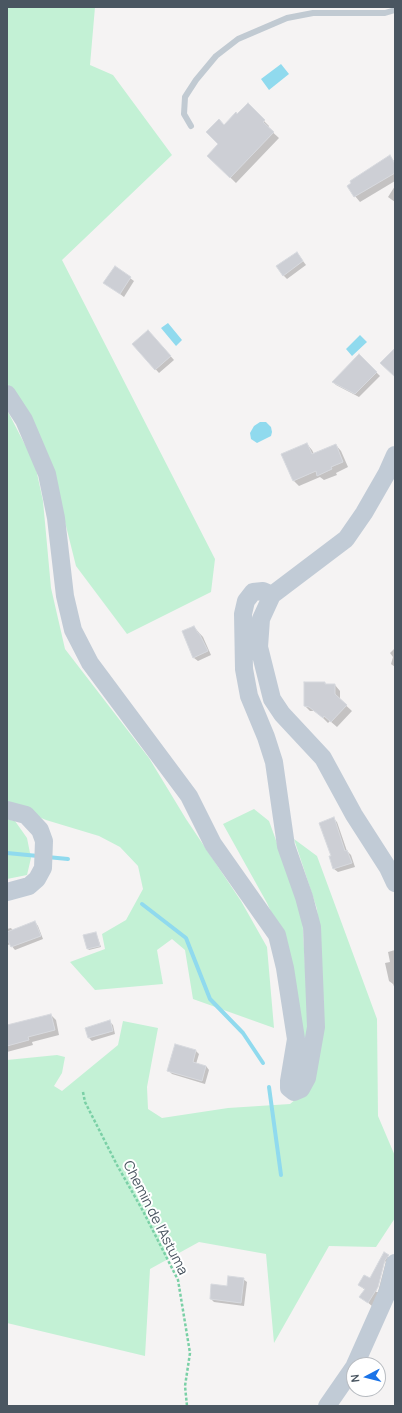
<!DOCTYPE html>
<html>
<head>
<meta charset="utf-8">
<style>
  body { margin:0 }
  #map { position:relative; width:402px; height:1413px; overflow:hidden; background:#f5f3f3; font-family:Manrope,sans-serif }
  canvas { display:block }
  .frame { position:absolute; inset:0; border:8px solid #4a5661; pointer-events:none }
  .north { position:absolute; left:346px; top:1357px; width:40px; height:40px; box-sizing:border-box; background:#fff; border:1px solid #b7bbc0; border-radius:50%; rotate:263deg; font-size:11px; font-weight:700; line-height:16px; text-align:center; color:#4a5661 }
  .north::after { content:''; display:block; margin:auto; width:14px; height:18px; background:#1a73e8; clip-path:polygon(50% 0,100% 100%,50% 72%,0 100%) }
</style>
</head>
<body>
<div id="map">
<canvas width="402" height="1413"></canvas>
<div class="frame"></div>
<div class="north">N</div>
</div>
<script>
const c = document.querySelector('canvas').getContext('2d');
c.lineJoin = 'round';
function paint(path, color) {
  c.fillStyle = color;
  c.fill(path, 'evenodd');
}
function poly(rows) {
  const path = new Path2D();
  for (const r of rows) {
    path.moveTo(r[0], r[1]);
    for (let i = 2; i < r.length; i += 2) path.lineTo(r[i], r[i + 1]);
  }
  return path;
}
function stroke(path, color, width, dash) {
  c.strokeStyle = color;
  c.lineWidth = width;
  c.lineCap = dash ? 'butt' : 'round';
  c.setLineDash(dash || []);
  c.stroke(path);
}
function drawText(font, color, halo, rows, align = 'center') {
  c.font = font + ' Manrope,sans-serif';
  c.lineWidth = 4;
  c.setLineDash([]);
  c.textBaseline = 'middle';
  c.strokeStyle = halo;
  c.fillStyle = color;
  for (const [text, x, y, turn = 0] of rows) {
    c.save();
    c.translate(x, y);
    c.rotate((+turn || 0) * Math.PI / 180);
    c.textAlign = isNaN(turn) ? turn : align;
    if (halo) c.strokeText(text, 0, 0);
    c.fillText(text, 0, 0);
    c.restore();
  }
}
paint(poly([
  [7,7,95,7,90,65,113,75,172,155,62,260,215,559,211,592,127,634,76,566,51,466,23,407,7,383],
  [7,410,35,464,43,501,51,588,65,649,149,758,186,819,241,901,267,947,274,1028,193,999,185,950,172,939,157,950,163,984,95,990,70,962,105,949,102,934,126,920,143,889,138,866,120,847,99,836,46,820,7,804],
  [254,809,269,821,302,912,309,1038,303,1037,288,949,267,903,223,824],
  [7,819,15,821,27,838,31,858,27,875,7,879],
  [294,839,317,856,377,1019,378,1116,395,1156,395,1218,376,1247,329,1246,274,1343,266,1254,199,1242,150,1269,145,1356,7,1323,7,1060,57,1055,65,1057,62,1073,54,1086,62,1091,118,1045,123,1021,158,1028,147,1087,148,1109,162,1118,228,1108,290,1104,302,1094,324,1009,317,909]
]), '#c3f1d5');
paint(poly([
  [281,64,289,74,269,90,261,79],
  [168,323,182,340,176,346,161,328],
  [360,335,367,342,352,356,346,349],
  [260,422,266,422,271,427,272,432,271,436,257,443,251,439,250,433,254,426]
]), '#90daee');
paint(poly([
  [248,105,269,126,268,128,279,138,236,183,208,156,219,144,224,126],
  [390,157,395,162,395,181,360,202,355,196],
  [395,186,395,202,388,197],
  [300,257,306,265,287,279,283,275],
  [115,267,134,281,124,297,105,283],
  [151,334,174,360,159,373,133,344],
  [359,355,380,376,359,397,336,385,333,382],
  [307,444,312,450,314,454,336,445,341,451,348,467,336,473,337,475,324,480,320,477,299,486,293,480],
  [194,627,203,637,211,655,198,661,194,658,183,632],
  [395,648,395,667,391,664,393,657,390,653],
  [325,683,327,685,335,685,340,691,340,700,352,711,337,727,330,721,328,723,316,711,310,711,305,706],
  [334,819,337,822,347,851,351,855,355,867,338,872,334,869,330,857,332,856],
  [35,922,38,926,43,939,15,950,10,944,8,945,7,944,7,929,11,928,13,931],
  [96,933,101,947,89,950,87,948],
  [395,950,395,989,393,984,389,981,385,963,390,962,388,952],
  [51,1015,56,1020,59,1035,32,1042,33,1045,7,1052,7,1025],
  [109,1021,113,1025,115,1034,92,1041,89,1038],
  [176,1045,196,1051,199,1054,196,1064,206,1066,209,1070,205,1084,172,1074,169,1071],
  [384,1254,392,1259,381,1291,372,1306,361,1297,365,1290,359,1285,371,1280],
  [386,1261,378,1292,376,1292,383,1264],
  [243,1279,247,1282,244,1306,214,1302,211,1299]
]), '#0003');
stroke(poly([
  [7,853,38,856],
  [47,857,68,859],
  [142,904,186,938,210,999,243,1033,263,1063],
  [269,1087,281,1175]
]), '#90daee', 4);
const building = poly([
  [248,103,265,120,263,122,274,132,230,178,207,156,218,144,206,132,219,119,224,125,236,112,237,114,248,103],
  [390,155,395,164,395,173,354,197,347,186,351,183,350,181,390,155],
  [297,252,303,261,283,276,276,266,297,252],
  [115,266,131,277,120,294,103,283,115,266],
  [148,330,171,356,155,370,132,344,148,330],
  [395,348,395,377,380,363,395,348],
  [359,354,377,372,355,394,332,382,359,354],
  [307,443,312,454,336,444,343,462,331,467,332,469,317,476,316,471,293,481,281,454,307,443],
  [194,626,198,633,199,633,208,651,193,658,182,631,194,626],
  [304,682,325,682,325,684,335,684,335,694,347,705,331,722,324,716,323,718,309,707,304,706,304,682],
  [334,817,345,851,347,850,352,863,333,869,329,856,331,856,319,823,334,817],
  [35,921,41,936,11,947,7,939,7,932,35,921],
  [96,932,100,946,87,949,83,935,96,932],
  [51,1014,55,1030,28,1037,29,1040,7,1046,7,1025,51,1014],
  [110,1020,113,1031,88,1038,85,1028,110,1020],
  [175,1044,196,1050,193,1062,206,1066,202,1081,167,1071,175,1044],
  [384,1252,389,1255,385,1260,378,1287,368,1303,359,1297,365,1289,358,1285,364,1275,370,1278,384,1252],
  [228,1276,244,1278,241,1303,210,1299,211,1284,227,1286,228,1276]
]);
paint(building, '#cdcfd5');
stroke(building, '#d7d9de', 1);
stroke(poly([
  [83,1092,85,1102,117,1165,143,1211,178,1280,190,1353,185,1386,187,1406]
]), '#7ad0a6', 2.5, [3, 2]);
stroke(poly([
  [191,126,184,114,185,97,196,80,216,56,238,39,287,18,313,13,385,13,395,10]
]), '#c1cad2', 6);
stroke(poly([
  [7,394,24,420,47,474,56,518,65,596,73,630,90,663,189,796,213,844,277,935,285,968,296,1039,289,1081,289,1088,294,1092,301,1089,307,1078,316,1027,312,927,304,897,286,846,274,762,266,737,249,696,244,669,243,614,246,601,253,592,263,591,272,595],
  [395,455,387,473,364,513,346,539,272,595,261,619,259,647,272,699,282,714,323,758,354,815,388,868,395,883],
  [7,810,26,815,40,830,44,841,43,868,37,879,29,886,7,892],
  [355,1365,388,1291,395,1263],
  [327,1406,354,1367]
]), '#c1cbd6', 18);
drawText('14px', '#4a5661', '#fff', [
  ["Chemin de l'Astuma",155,1218,63]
]);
</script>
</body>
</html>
